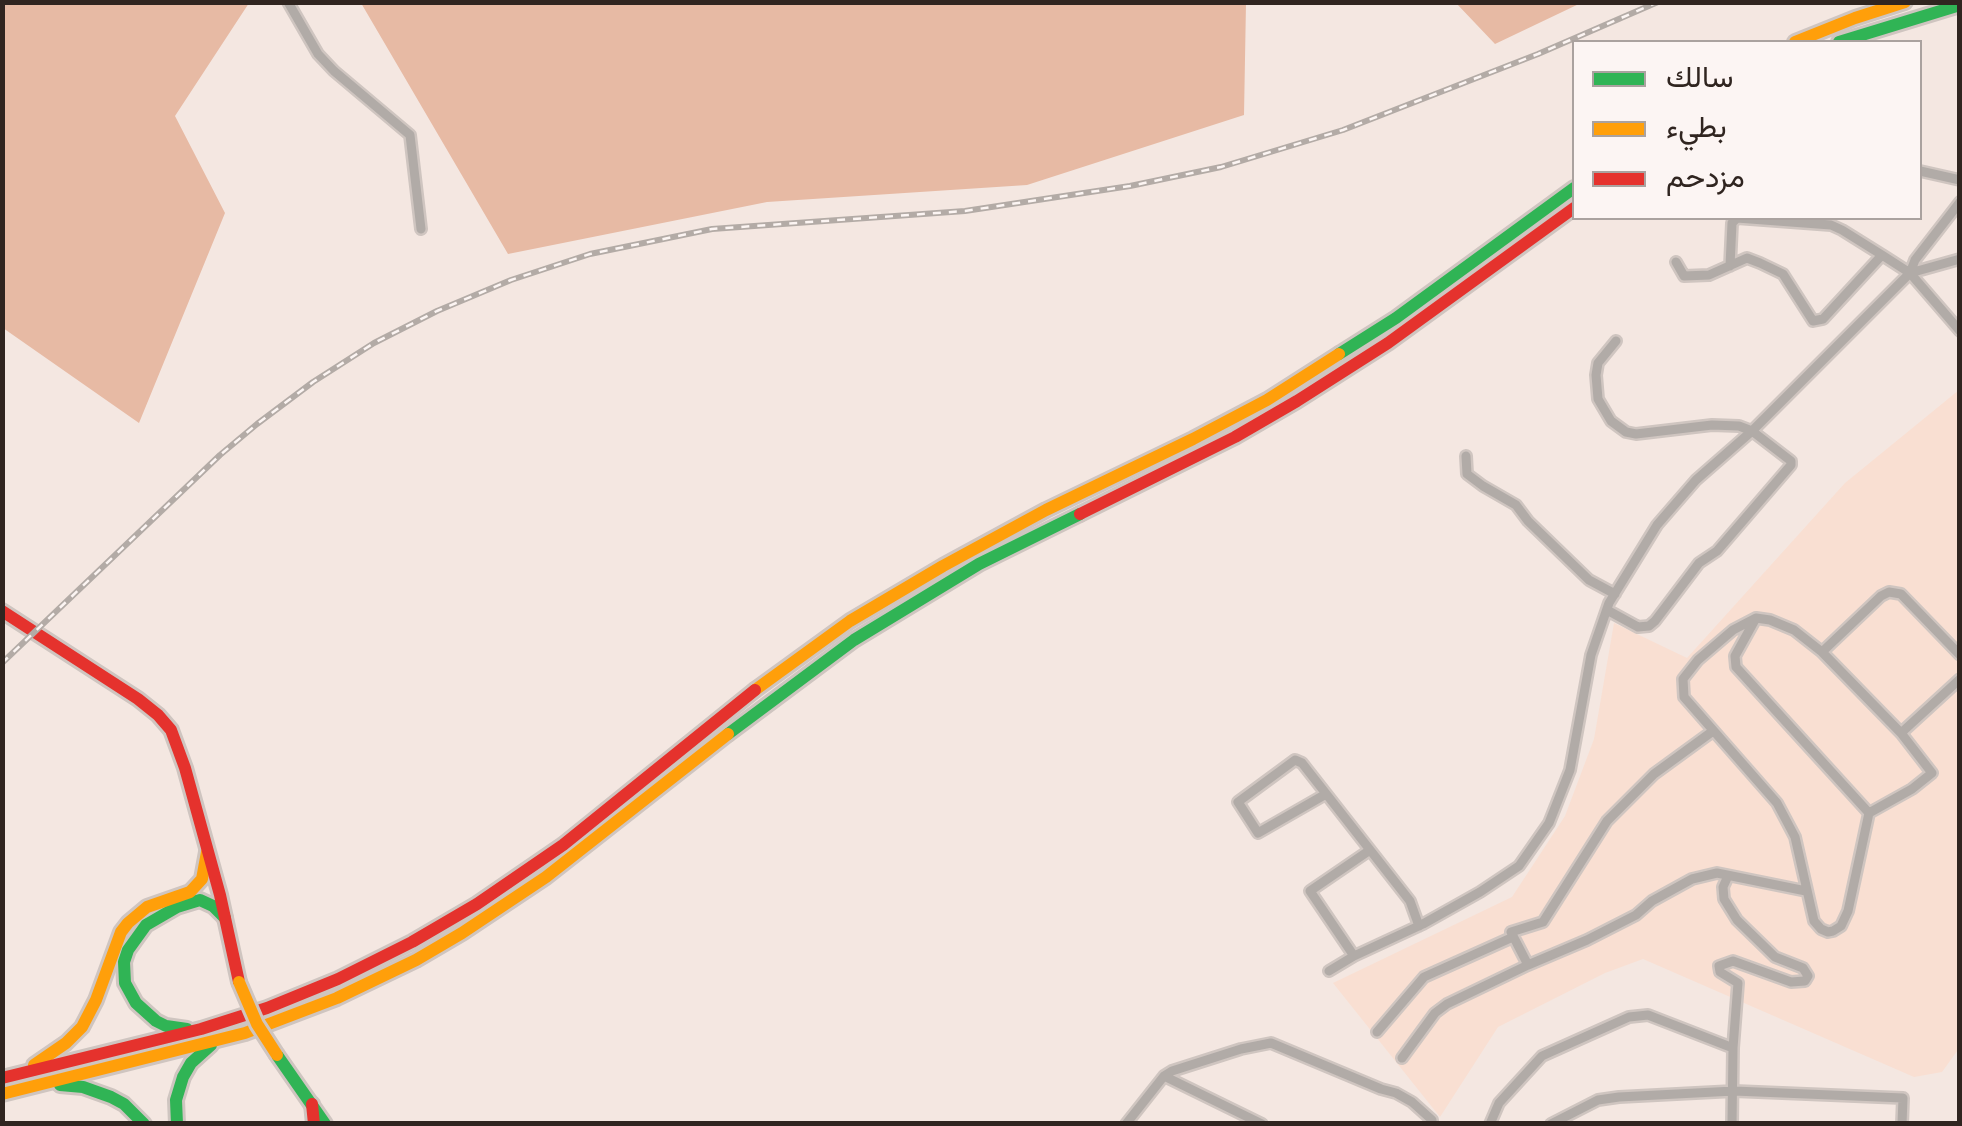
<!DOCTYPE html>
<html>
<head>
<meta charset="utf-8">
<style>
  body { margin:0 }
  #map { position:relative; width:1962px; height:1126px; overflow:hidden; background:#f4e7e1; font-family:"Space Grotesk",Vazirmatn,sans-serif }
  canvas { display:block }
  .frame { position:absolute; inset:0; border:5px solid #302520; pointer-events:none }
  .legend { position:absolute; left:1572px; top:40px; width:350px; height:180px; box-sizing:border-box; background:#fcf5f3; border:2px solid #aaa29f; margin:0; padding:12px 18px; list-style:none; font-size:30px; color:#302520 }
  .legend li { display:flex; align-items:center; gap:20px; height:50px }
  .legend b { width:50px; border:2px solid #aaa29f }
</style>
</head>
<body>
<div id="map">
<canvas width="1962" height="1126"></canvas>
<div class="frame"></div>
<ul class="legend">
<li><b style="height:12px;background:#30b455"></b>سالك</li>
<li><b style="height:12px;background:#ff9f0a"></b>بطيء</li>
<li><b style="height:12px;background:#e5322d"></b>مزدحم</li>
</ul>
</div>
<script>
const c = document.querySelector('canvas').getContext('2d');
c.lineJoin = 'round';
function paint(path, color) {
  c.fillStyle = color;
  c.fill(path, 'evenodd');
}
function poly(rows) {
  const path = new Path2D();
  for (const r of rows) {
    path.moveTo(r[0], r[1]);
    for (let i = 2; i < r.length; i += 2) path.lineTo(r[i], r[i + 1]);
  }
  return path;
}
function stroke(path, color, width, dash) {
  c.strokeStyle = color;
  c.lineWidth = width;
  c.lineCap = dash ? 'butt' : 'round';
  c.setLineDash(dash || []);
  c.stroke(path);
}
paint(poly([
  [1959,390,1960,1047,1942,1072,1914,1077,1643,959,1605,973,1498,1027,1440,1117,1333,983,1512,897,1565,816,1594,739,1614,623,1687,658,1845,483]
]), '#f9dfd2');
paint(poly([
  [3,2,249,3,175,116,225,213,139,423,3,328],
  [361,3,1246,3,1244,115,1027,185,767,202,508,254],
  [1456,3,1581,3,1495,44]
]), '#e7baa4');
const street = poly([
  [288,2,318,54,334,71,410,135,421,229],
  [1920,171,1960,180],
  [1960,202,1915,260,1910,273,1960,331],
  [1676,262,1684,276,1709,275,1747,258,1760,263,1783,274,1813,321,1823,319,1882,255,1910,273,1960,259],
  [1730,266,1732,223,1737,218,1831,225,1842,230,1882,255],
  [1466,456,1467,474,1483,486,1516,505,1528,521,1589,580,1615,594],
  [1607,610,1638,627,1649,626,1655,621,1699,563,1717,551,1791,465,1791,461,1752,431,1739,426,1712,425,1636,434,1626,432,1611,421,1598,399,1596,375,1598,363,1616,341],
  [1756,618,1770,620,1794,630,1822,652,1901,733,1932,773,1912,789,1869,813,1848,911,1841,926,1833,931,1828,932,1821,929,1814,921,1795,837,1777,803,1684,697,1683,679,1698,660,1733,630,1756,618],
  [1756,618,1735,656,1736,667,1869,813],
  [1822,652,1881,596,1889,592,1901,594,1960,655],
  [1713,731,1654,774,1607,821,1543,922,1511,932,1528,965,1587,940,1636,915,1652,901,1692,879,1717,873,1806,891],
  [1901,733,1960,679],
  [1326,794,1258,833,1238,802,1295,760,1302,763,1410,901,1419,926],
  [1728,876,1723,887,1724,899,1737,920,1775,957,1803,968,1808,976,1805,981,1791,982,1733,961,1719,966,1720,972,1738,983,1733,1048,1732,1124],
  [1354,956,1310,891,1370,850],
  [1329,971,1354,956,1423,924,1480,892,1519,866,1549,823,1570,770,1591,655,1609,603,1657,525,1696,480,1752,431,1910,273],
  [1377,1032,1424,977,1513,937],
  [1402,1058,1435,1013,1447,1004,1528,965],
  [1126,1124,1164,1076],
  [1262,1124,1164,1076,1172,1071,1241,1049,1271,1043,1381,1089,1396,1093,1412,1102,1432,1120,1432,1124],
  [1490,1124,1499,1103,1542,1056,1629,1017,1648,1015,1733,1048],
  [1551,1124,1598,1100,1619,1097,1734,1091,1903,1098,1902,1124]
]);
const fast = poly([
  [1839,42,1960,5],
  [1339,354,1396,318,1574,188],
  [728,734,854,640,979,564,1080,514],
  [187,1029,166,1026,156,1021,136,1003,125,983,124,962,128,950,146,925,177,907,200,900,213,906,225,918],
  [277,1055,325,1124],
  [60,1085,83,1087,111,1097,124,1104,144,1124],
  [177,1124,176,1100,183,1077,191,1063,211,1045]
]);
const slow = poly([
  [1795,42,1855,18,1905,2],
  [755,690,850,621,943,566,1046,510,1193,439,1267,400,1339,354],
  [34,1065,66,1043,82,1027,96,1000,121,932,128,923,147,907,190,892,202,879,207,852],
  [2,1094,245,1033,337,998,416,960,462,933,546,877,728,734]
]);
const jam = poly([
  [1080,514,1235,437,1297,401,1388,343,1574,208],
  [2,611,138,699,158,715,171,730,185,768,220,895,239,982],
  [2,1078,201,1029,267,1008,338,979,412,942,477,904,563,845,755,690],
  [312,1104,314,1124]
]);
stroke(street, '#cfc5c0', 14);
stroke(fast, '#cfc5c0', 18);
stroke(slow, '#cfc5c0', 18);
stroke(jam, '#cfc5c0', 18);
stroke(street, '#b1aba7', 9);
stroke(fast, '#30b455', 12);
stroke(slow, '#ff9f0a', 12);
stroke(jam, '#e5322d', 12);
const rail = poly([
  [2,663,220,455,257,424,313,382,374,343,437,311,511,280,590,254,712,229,965,211,1130,186,1221,167,1343,130,1538,54,1658,2]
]);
stroke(rail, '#b3aba6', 6);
stroke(rail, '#fcf5f3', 2.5, [8]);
const slowBridge = poly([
  [239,982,257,1024,277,1055]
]);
stroke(slowBridge, '#cfc5c0', 18, []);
stroke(slowBridge, '#ff9f0a', 12);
</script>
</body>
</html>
